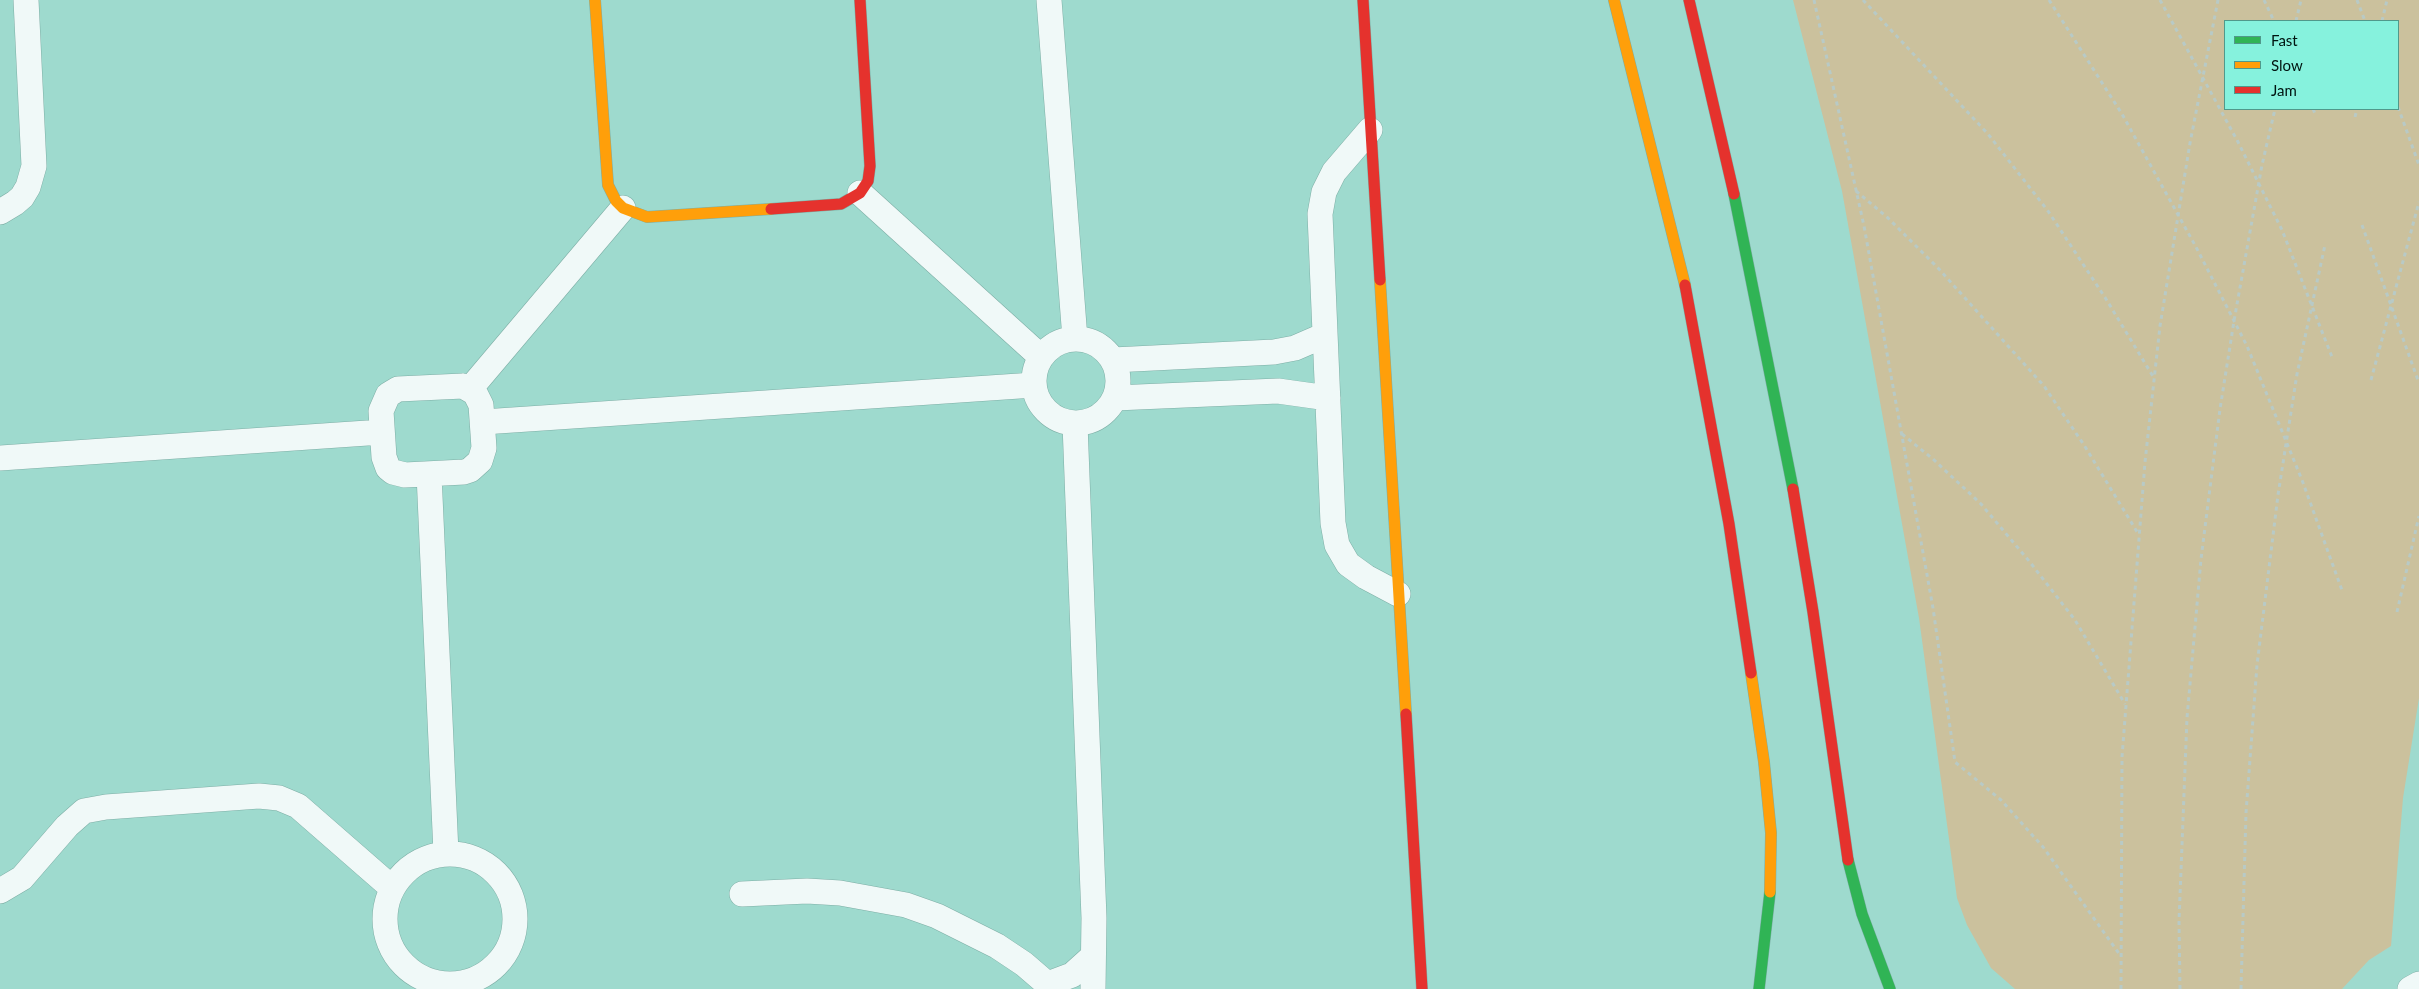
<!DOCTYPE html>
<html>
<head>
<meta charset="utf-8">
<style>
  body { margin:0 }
  #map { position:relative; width:2419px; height:989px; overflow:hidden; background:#9edace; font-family:Lato,sans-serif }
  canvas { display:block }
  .legend { position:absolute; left:2224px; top:20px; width:175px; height:90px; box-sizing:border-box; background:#86f2dd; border:1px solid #50998b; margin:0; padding:6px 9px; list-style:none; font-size:15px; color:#001410 }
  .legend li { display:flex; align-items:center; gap:10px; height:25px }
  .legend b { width:25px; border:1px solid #50998b }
</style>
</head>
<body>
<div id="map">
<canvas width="2419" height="989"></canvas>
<ul class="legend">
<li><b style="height:6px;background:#30b455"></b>Fast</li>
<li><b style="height:6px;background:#ff9f0a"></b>Slow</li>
<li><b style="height:6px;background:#e5322d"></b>Jam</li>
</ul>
</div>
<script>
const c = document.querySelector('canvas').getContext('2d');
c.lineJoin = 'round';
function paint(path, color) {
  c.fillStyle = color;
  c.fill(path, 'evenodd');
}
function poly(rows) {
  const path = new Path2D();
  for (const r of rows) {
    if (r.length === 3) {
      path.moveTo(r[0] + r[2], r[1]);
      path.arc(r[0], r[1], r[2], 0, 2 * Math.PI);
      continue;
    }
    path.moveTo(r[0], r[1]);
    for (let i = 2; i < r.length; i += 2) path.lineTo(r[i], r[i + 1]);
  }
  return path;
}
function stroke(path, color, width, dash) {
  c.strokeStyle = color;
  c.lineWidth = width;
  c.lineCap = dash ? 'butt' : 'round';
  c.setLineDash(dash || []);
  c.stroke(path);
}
paint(poly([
  [1793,0,2419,0,2419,698,2403,798,2391,946,2369,960,2342,989,2015,989,1991,968,1967,925,1957,898,1919,618,1842,191],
  [2225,21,2398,21,2398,109,2225,109]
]), '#cbc19d');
const street = poly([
  [1049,0,1075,339],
  [1370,130,1334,172,1324,192,1320,214,1333,523,1337,545,1348,564,1366,577,1398,594],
  [860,193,1041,357],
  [0,212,15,203,22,197,28,187,34,166,26,0],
  [1076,381,42],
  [1113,360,1274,352,1295,348,1325,335],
  [463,386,475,393,481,405,484,448,480,461,470,470,464,472,405,475,393,472,388,468,384,457,381,411,388,395,398,389,463,386],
  [470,389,623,208],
  [1115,398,1278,391,1328,398],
  [483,422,1034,385],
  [1075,424,1094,918,1093,989],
  [0,458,382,432],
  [429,474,446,853],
  [450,919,65],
  [0,891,22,878,67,826,84,811,106,807,259,796,279,798,298,806,392,888],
  [742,894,807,891,840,893,906,905,937,916,997,946,1024,964,1053,989],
  [1048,984,1072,975,1092,957],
  [2410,989,2419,984]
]);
const fast = poly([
  [1734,194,1793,489],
  [1848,860,1862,914,1890,989],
  [1759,989,1770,892]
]);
const slow = poly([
  [595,0,608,185,616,201,623,208,647,217,771,209],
  [1614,0,1685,285],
  [1380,280,1406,714],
  [1751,673,1764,762,1771,833,1770,892]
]);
const jam = poly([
  [1363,0,1380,280],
  [1689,0,1734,194],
  [771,209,841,204,860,193,868,181,870,166,860,0],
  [1685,285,1729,524,1751,673],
  [1793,489,1813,612,1848,860],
  [1406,714,1422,989]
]);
stroke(street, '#7daea5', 26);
stroke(fast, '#7daea5', 12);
stroke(slow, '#7daea5', 12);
stroke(jam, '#7daea5', 12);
stroke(poly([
  [1814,0,1864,226,1933,608,1955,762,2001,800,2043,847,2120,955],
  [1863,0,1988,134,2048,211,2106,299,2154,378],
  [2049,0,2122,114,2196,247,2247,346,2302,480,2343,593],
  [2160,0,2237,140,2282,230,2332,357],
  [2264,0,2274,21],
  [2357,0,2365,21],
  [2296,21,2301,0],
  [2382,21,2387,0],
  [2398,107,2419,165],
  [2313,109,2316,116],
  [2355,117,2357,109],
  [1856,191,1888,218,1938,268,2044,386,2084,445,2139,535],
  [2362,225,2419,383],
  [2371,380,2419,202],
  [1902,434,1933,459,1981,504,2029,561,2075,620,2125,704],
  [2397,612,2419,516],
  [2121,989,2122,757,2145,462,2160,326,2190,143,2218,0],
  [2180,989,2179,921,2187,718,2201,559,2220,409,2234,321,2262,165,2275,109],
  [2241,989,2246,813,2257,665,2278,495,2297,374,2325,245]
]), '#b8cac6', 3, [4, 4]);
stroke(street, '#f0f9f8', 25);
stroke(fast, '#30b455', 11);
stroke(slow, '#ff9f0a', 11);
stroke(jam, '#e5322d', 11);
</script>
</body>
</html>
